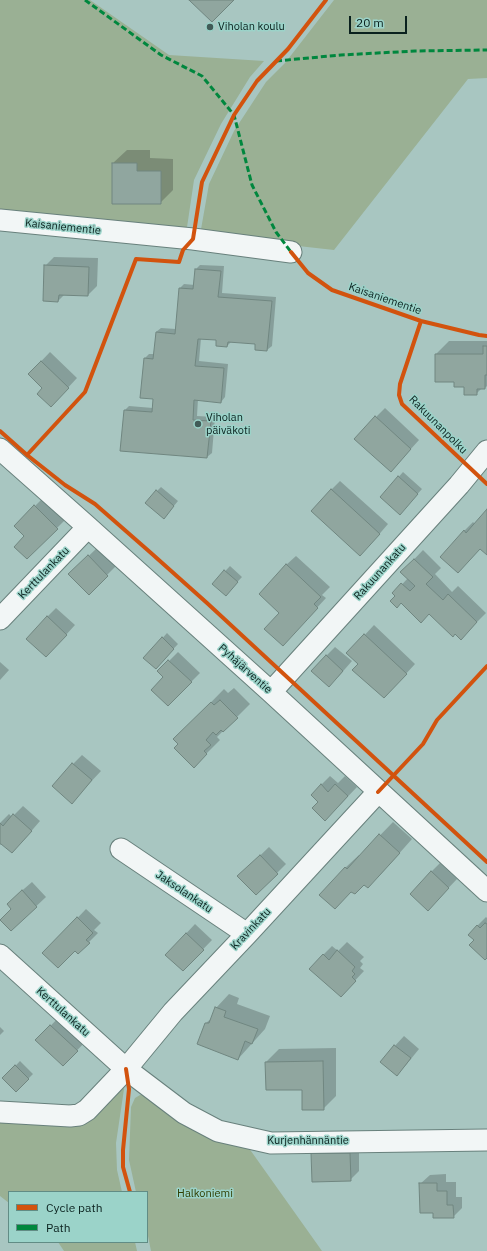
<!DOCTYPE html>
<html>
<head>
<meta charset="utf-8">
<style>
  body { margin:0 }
  #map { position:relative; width:487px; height:1251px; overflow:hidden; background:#a8c6c1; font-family:"IBM Plex Sans",sans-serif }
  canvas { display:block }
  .legend { position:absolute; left:8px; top:1191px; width:140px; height:52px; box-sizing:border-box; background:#9bd3c9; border:1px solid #618c85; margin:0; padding:5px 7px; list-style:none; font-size:12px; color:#0a211e }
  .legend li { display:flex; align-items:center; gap:8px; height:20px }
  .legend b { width:20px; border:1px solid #618c85 }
  .scale { position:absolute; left:349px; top:16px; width:58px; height:18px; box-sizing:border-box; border:2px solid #0a211e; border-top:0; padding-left:5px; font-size:12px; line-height:14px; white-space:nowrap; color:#0a211e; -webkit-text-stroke:3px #9bd3c9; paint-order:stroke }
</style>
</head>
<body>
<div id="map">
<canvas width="487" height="1251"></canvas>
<ul class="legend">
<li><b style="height:5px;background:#d2530e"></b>Cycle path</li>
<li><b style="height:5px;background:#00873e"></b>Path</li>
</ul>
<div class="scale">20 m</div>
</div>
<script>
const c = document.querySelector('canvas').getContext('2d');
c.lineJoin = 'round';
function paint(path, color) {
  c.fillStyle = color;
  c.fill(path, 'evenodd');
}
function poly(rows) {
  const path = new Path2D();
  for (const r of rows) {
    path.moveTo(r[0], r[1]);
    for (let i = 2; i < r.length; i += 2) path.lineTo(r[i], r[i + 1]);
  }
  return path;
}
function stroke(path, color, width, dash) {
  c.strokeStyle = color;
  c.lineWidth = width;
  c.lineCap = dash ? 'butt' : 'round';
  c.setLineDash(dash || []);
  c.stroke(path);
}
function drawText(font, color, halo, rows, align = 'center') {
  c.font = font + ' "IBM Plex Sans",sans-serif';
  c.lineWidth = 3;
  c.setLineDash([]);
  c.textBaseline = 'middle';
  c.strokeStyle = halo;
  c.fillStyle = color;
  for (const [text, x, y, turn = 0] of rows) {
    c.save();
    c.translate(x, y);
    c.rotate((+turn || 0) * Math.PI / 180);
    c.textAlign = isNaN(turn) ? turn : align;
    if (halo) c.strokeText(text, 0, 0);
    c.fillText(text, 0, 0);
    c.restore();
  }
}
paint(poly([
  [0,0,90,0,169,55,264,61,250,77,221,124,194,180,186,234,0,214],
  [334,0,487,0,487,78,468,79,334,250,200,235,209,184,234,131,266,82,285,63],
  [120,1081,124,1089,116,1143,117,1170,122,1192,9,1192,9,1203,0,1196,0,1120,73,1122],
  [140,1095,147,1095,246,1144,322,1251,151,1251,147,1231,147,1192,136,1192,129,1160,131,1107,135,1098],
  [58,1242,135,1242,137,1251,64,1251]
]), '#9ab094');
paint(poly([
  [127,150,150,150,150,158,173,159,173,190,160,203,113,163],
  [54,257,98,258,97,286,88,295,65,294,58,301,45,266],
  [200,265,224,266,222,293,276,297,272,346,267,350,256,343,232,341,227,346,217,339,201,338,199,361,228,364,225,397,221,402,198,399,197,416,215,417,212,453,207,457,125,410,129,406,153,408,154,398,145,358,149,354,155,354,156,332,161,328,176,329,180,288,184,284,195,285,196,269],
  [449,341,487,341,487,386,485,388,482,388,476,394,455,381,436,354],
  [50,352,77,378,51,406,44,388,29,374],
  [385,408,419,440,400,461,376,417],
  [403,472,422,489,404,509,381,497],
  [340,481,388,524,369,546,331,490],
  [161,487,178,501,168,513,157,491],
  [44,497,66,519,27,558,26,536,15,526],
  [487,511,487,554,480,548,467,562,464,531,473,522,475,524],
  [98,547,116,566,89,593,70,574],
  [423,550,441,568,435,574,452,592,458,586,486,613,461,638,430,613,397,596,394,593,408,578,402,572],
  [296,556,330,587,322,595,326,598,292,635,280,613,286,565],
  [230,566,242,577,226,594,214,583],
  [56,608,75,625,55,647,47,617],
  [374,625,415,664,393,688,359,664,348,653],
  [167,633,178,644,160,663,145,658],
  [335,647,352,661,338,677,326,656],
  [178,652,200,673,168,705,165,677,159,671],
  [0,662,9,670,0,680],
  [234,688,250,704,217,737,220,740,194,766,180,744,175,739,224,689,228,693],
  [82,755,101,771,72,802,73,764],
  [330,776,338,783,345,776,357,787,334,811,319,802,321,785],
  [23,806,40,821,21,843,1,843,0,844,0,823,9,814,12,817],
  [393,822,412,839,381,874,351,891,345,868,359,855,360,856],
  [269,847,286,864,256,894,239,876],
  [440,863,457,879,437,900,431,872],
  [32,882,46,897,11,930,13,909,17,895],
  [86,909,101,923,94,930,98,933,87,944,75,950,44,953],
  [486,917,487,918,487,957,475,940,477,926],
  [195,924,212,940,183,970,166,955],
  [347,942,364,957,360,961,363,964,360,968,364,971,349,987,323,955,332,946,338,951],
  [229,994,239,998,237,1004,270,1016,265,1029,238,1059,206,1023,212,1018,216,1008],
  [60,1016,86,1041,63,1065,37,1040],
  [0,1027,4,1031,0,1035],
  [404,1036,419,1049,406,1065,397,1074,381,1061],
  [336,1048,336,1096,323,1109,303,1089,266,1062,279,1049],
  [20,1061,33,1074,16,1091,4,1078],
  [359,1144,359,1171,350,1180,312,1154,322,1145],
  [446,1174,446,1182,456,1182,456,1197,462,1197,462,1208,453,1217,434,1212,420,1184,430,1175]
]), '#0003');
const building = poly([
  [189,0,234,0,212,22,189,0],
  [112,163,137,163,137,171,161,171,161,204,112,204,112,163],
  [44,265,89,267,88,296,59,295,58,302,43,301,44,265],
  [195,269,221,271,218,297,272,301,267,351,255,350,255,344,228,342,227,347,216,346,216,340,198,339,195,366,224,368,221,403,194,400,193,420,211,421,207,458,120,451,124,410,152,412,153,399,140,398,144,358,153,359,156,332,175,334,179,288,193,289,195,269],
  [483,346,487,346,487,375,485,375,485,389,477,389,477,395,464,395,464,387,454,387,454,382,435,382,435,354,483,354,483,346],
  [41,361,69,388,51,407,37,394,42,388,28,374,41,361],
  [375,416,411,449,391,472,354,439,375,416],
  [398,476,418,494,400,515,380,497,398,476],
  [331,489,380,534,360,556,311,511,331,489],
  [156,490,174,506,164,519,145,503,156,490],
  [34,505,58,529,27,559,14,547,24,536,14,526,34,505],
  [487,509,487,555,480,549,458,573,440,557,464,530,466,533,487,509],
  [88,555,108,576,89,595,68,574,88,555],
  [414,559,433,577,426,584,443,600,448,594,477,622,461,640,455,634,453,637,429,614,421,623,401,603,397,608,390,601,395,596,392,593,401,583,410,591,415,586,400,572,414,559],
  [286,564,321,597,314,604,318,608,283,646,264,629,279,613,259,594,286,564],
  [224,570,238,582,226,596,212,584,224,570],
  [47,616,67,635,46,657,26,639,47,616],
  [364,634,407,674,384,698,352,670,358,664,346,653,364,634],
  [162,637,174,649,156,669,143,658,162,637],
  [326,655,343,671,329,687,311,671,326,655],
  [168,660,192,682,168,706,151,690,163,677,157,671,168,660],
  [220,700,238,718,223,732,221,730,216,735,213,732,206,740,211,745,204,751,207,754,194,768,174,748,178,744,173,739,211,702,214,705,220,700],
  [72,763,92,780,72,804,52,786,72,763],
  [321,784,328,792,335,784,348,796,325,821,312,808,318,802,311,795,321,784],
  [13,814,32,831,12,853,1,844,0,844,0,823,3,826,13,814],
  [379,834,400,853,368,888,364,885,355,894,351,892,335,909,319,895,345,867,347,869,379,834],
  [260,855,278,874,256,895,237,876,260,855],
  [431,871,449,888,428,911,410,894,431,871],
  [22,890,37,907,11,931,0,920,11,909,7,904,22,890],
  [77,917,93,933,86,940,90,943,78,954,75,951,58,968,42,953,77,917],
  [485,923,487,924,487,958,485,960,469,945,474,940,468,935,477,925,480,928,485,923],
  [186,933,204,950,183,971,165,955,186,933],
  [337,950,355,967,352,971,355,974,352,977,356,981,341,997,309,969,323,954,329,960,337,950],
  [215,1007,226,1011,224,1017,258,1029,252,1044,245,1041,238,1060,197,1044,205,1023,209,1023,215,1007],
  [50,1025,78,1051,63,1066,35,1040,50,1025],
  [394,1045,411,1058,397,1076,380,1062,394,1045],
  [323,1061,324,1110,302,1110,302,1090,266,1090,265,1062,323,1061],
  [15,1065,29,1079,16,1092,2,1078,15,1065],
  [311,1153,350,1153,351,1181,312,1182,311,1153],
  [419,1183,437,1183,437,1191,447,1191,447,1205,453,1205,454,1218,433,1218,433,1213,420,1213,419,1183]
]);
paint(building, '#90a69f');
stroke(building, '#708680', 1);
const minor = poly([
  [0,220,193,239,291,252],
  [0,449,88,527,271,692,487,891],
  [0,619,88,527],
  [271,692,459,485,487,451],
  [121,849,247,934],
  [0,955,126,1069,184,1113,218,1131,271,1143,487,1140],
  [0,1112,70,1116,79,1115,87,1110,126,1069,173,1012,247,934,378,792]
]);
stroke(minor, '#68807c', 23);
stroke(minor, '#f2f6f6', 21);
stroke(poly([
  [85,0,161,55,202,76,234,115,252,185,276,232,291,252],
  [276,61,341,55,415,51,487,50]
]), '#00873e', 3, [6, 3]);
stroke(poly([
  [291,252,308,273,332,290,421,321,479,335,487,336],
  [421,321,400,384,399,395,402,404,487,484],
  [0,431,27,455,65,485,95,504,151,553,207,603,487,862],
  [27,455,85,392,136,259,179,262,183,250,193,239,202,182,234,115,257,81,288,49,326,0],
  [378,792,423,744,437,720,487,666],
  [126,1069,129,1089,123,1150,123,1167,130,1192]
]), '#d2530e', 4);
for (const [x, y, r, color] of [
  [210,27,4,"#415b57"],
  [198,424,4,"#415b57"]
]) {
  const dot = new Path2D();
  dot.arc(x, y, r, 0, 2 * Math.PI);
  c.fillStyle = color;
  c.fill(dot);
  stroke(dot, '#9bd3c9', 1.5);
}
drawText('11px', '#0a211e', '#9bd3c9', [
  ["Viholan koulu",218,27],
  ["Viholan",206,418],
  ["päiväkoti",206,431]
], 'left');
drawText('11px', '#0a211e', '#9bd3c9', [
  ["Kaisaniementie",63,227,6],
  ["Kaisaniementie",385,299,19],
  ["Rakuunanpolku",438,425,45],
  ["Rakuunankatu",380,572,-48],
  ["Kerttulankatu",44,573,-46],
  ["Pyhäjärventie",245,669,42],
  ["Jaksolankatu",184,892,34],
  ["Kravinkatu",251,929,-47],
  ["Kerttulankatu",63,1012,42],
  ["Kurjenhännäntie",308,1141]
]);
drawText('11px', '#303e00', '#9bd3c9', [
  ["Halkoniemi",205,1194]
]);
</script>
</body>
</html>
